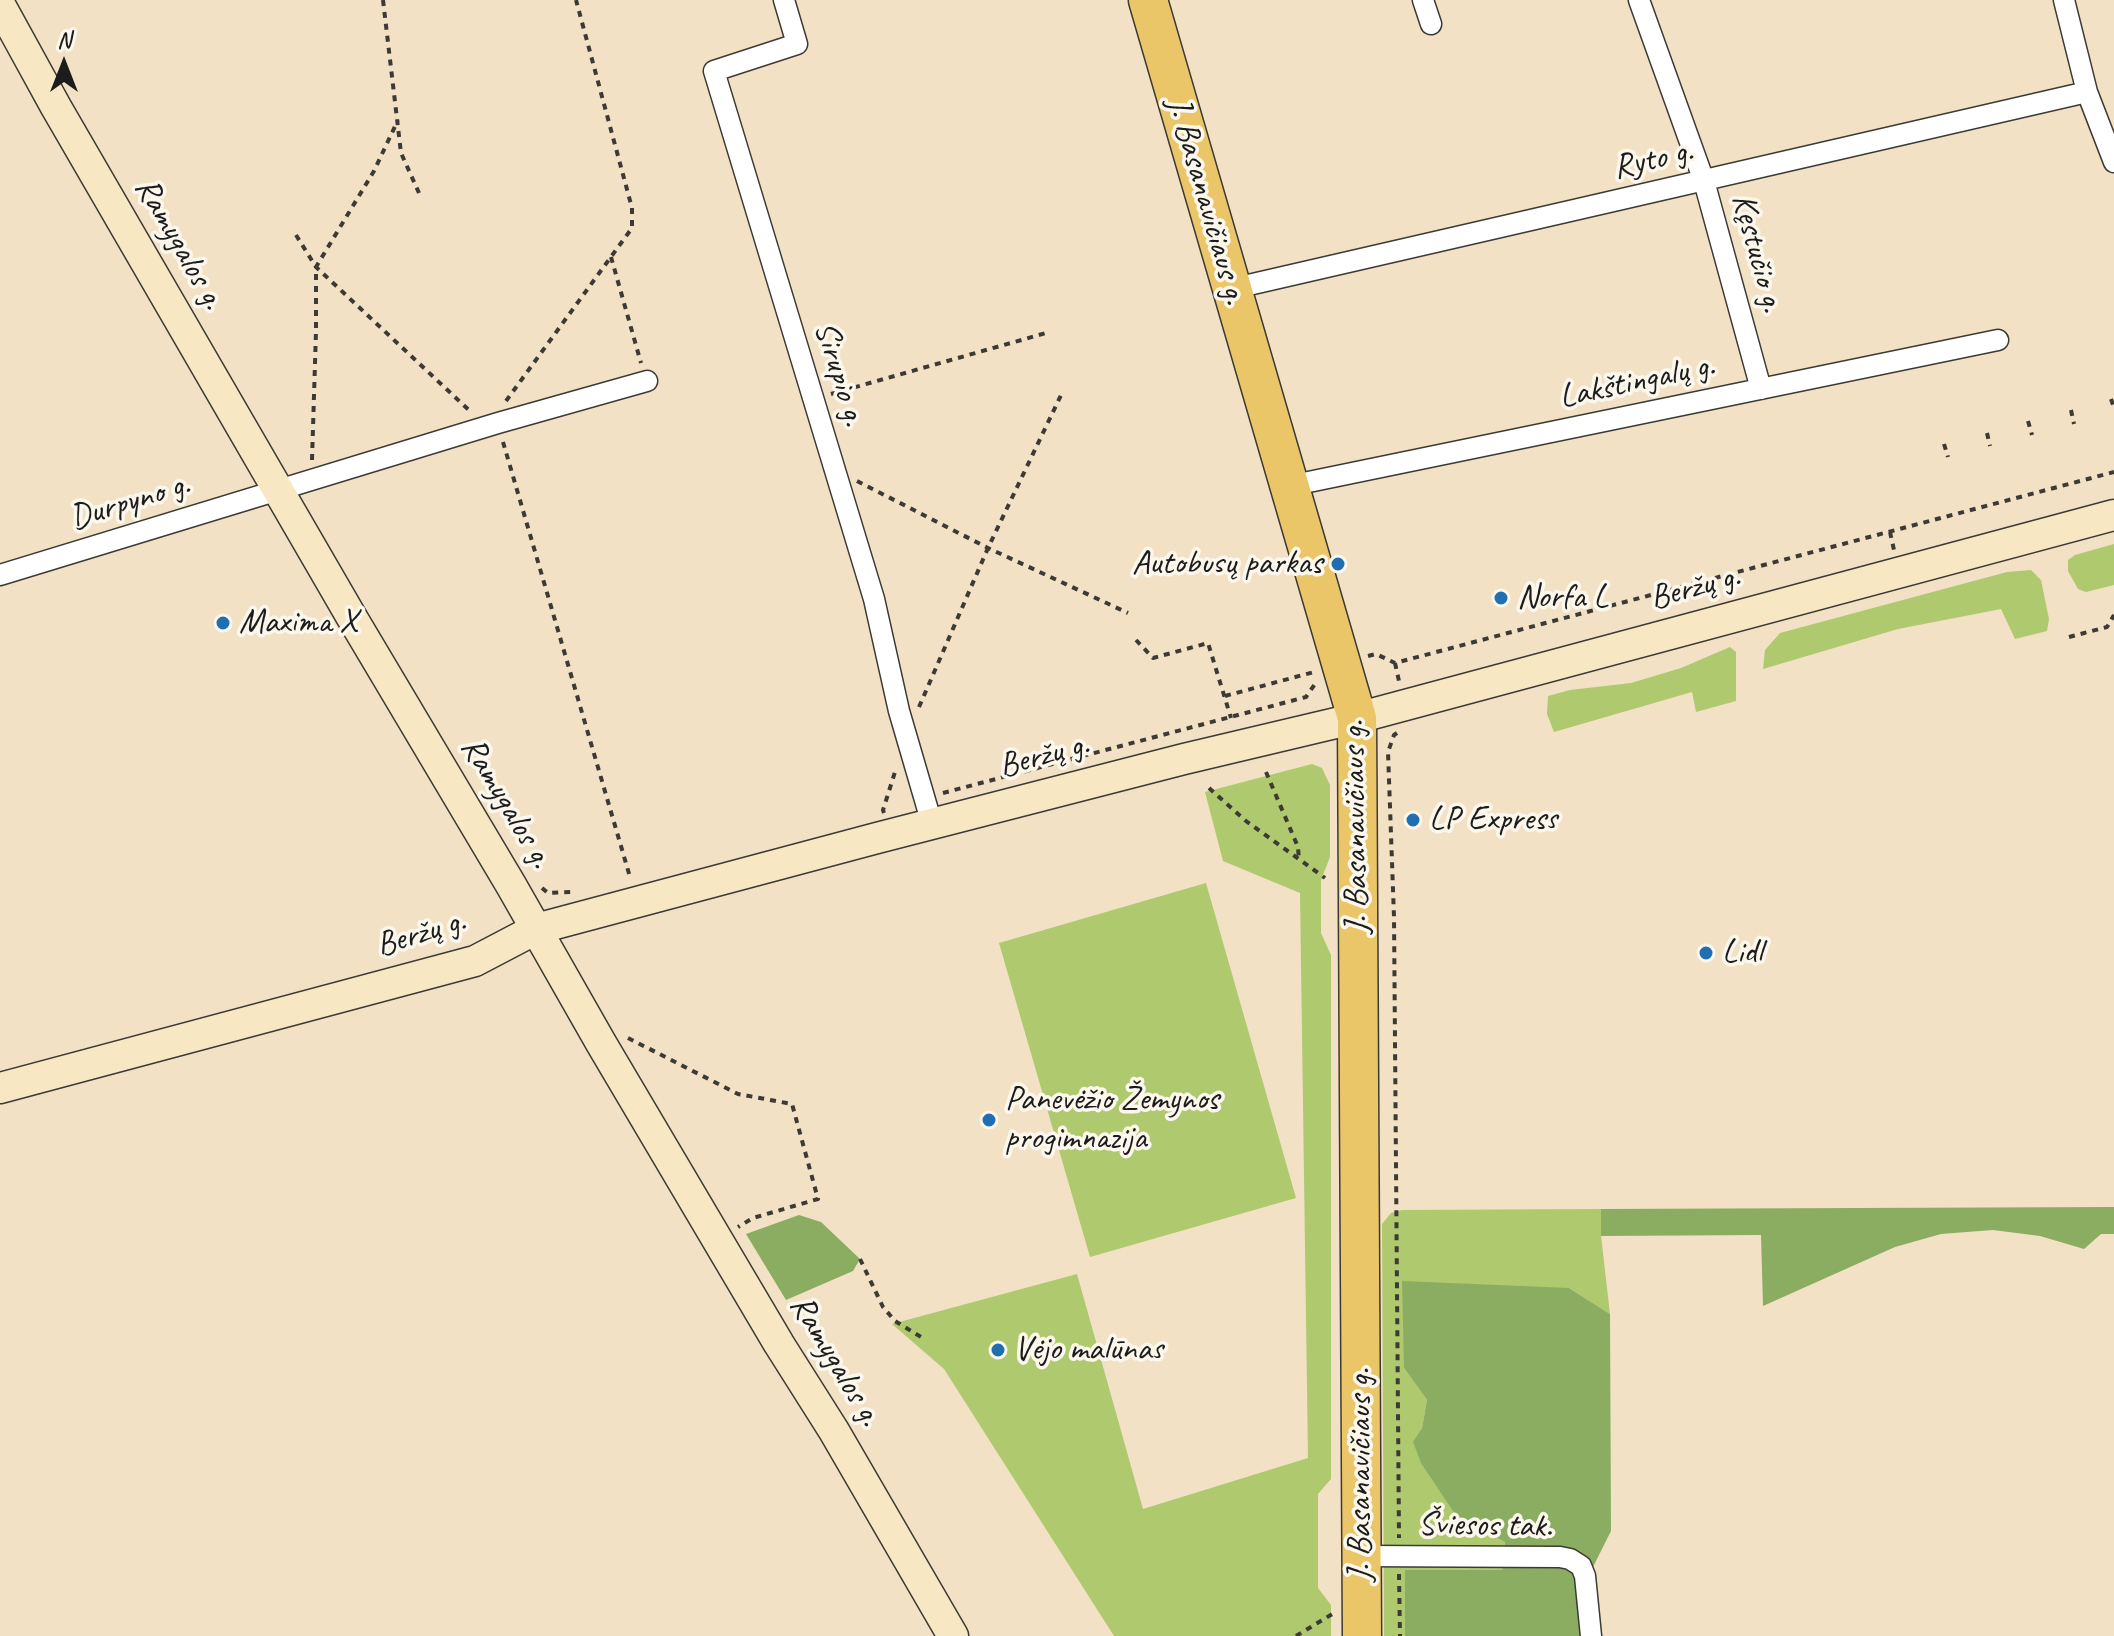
<!DOCTYPE html>
<html>
<head>
<meta charset="utf-8">
<style>
  body { margin:0 }
  #map { position:relative; width:2114px; height:1636px; overflow:hidden; background:#f2e1c4; font-family:Caveat,sans-serif }
  canvas { display:block }
  .north { position:absolute; left:24px; top:24px; width:80px; height:80px; -webkit-text-stroke:6px #fbf7ec; paint-order:stroke; rotate:0deg; font-size:22px; font-weight:700; line-height:32px; text-align:center; color:#1c1c1c }
  .north::after { content:''; display:block; margin:auto; width:28px; height:36px; background:#1c1c1c; clip-path:polygon(50% 0,100% 100%,50% 72%,0 100%) }
</style>
</head>
<body>
<div id="map">
<canvas width="2114" height="1636"></canvas>
<div class="north">N</div>
</div>
<script>
const c = document.querySelector('canvas').getContext('2d');
c.lineJoin = 'round';
function paint(path, color) {
  c.fillStyle = color;
  c.fill(path, 'evenodd');
}
function poly(rows) {
  const path = new Path2D();
  for (const r of rows) {
    path.moveTo(r[0], r[1]);
    for (let i = 2; i < r.length; i += 2) path.lineTo(r[i], r[i + 1]);
  }
  return path;
}
function stroke(path, color, width, dash) {
  c.strokeStyle = color;
  c.lineWidth = width;
  c.lineCap = dash ? 'butt' : 'round';
  c.setLineDash(dash || []);
  c.stroke(path);
}
function drawText(font, color, halo, rows, align = 'center') {
  c.font = font + ' Caveat,sans-serif';
  c.lineWidth = 7;
  c.setLineDash([]);
  c.textBaseline = 'middle';
  c.strokeStyle = halo;
  c.fillStyle = color;
  for (const [text, x, y, turn = 0] of rows) {
    c.save();
    c.translate(x, y);
    c.rotate((+turn || 0) * Math.PI / 180);
    c.textAlign = isNaN(turn) ? turn : align;
    if (halo) c.strokeText(text, 0, 0);
    c.fillText(text, 0, 0);
    c.restore();
  }
}
paint(poly([
  [2114,544,2114,585,2086,592,2078,589,2068,571,2068,560,2075,555],
  [2031,570,2041,580,2049,619,2047,631,2015,639,2001,609,1898,629,1763,669,1765,650,1780,633,2007,572],
  [1730,647,1736,652,1736,701,1696,712,1692,692,1554,732,1547,714,1548,696,1570,690,1631,683,1681,668],
  [1312,764,1322,768,1330,785,1330,857,1321,880,1321,933,1331,955,1331,1479,1318,1494,1318,1588,1331,1605,1331,1636,1114,1636,944,1369,892,1324,1077,1274,1143,1509,1308,1458,1300,893,1223,861,1205,792],
  [1206,883,1296,1198,1090,1257,999,943],
  [1601,1209,1601,1236,1610,1314,1569,1288,1404,1368,1427,1400,1422,1428,1414,1442,1455,1513,1505,1541,1502,1570,1405,1571,1405,1636,1384,1636,1382,1224,1391,1213,1402,1210]
]), '#afc96e');
paint(poly([
  [2114,1207,2114,1234,2101,1234,2084,1249,2040,1236,1993,1230,1941,1234,1895,1247,1763,1306,1761,1235,1601,1236,1601,1209],
  [799,1215,821,1222,860,1259,853,1271,786,1300,746,1234],
  [1402,1281,1569,1288,1610,1314,1611,1531,1581,1591,1583,1636,1405,1636,1405,1570,1502,1570,1505,1542,1455,1514,1421,1463,1413,1442,1422,1428,1427,1400,1404,1368]
]), '#8bad61');
const street = poly([
  [784,0,797,44,714,71,874,599,899,711,932,824],
  [1423,0,1431,24],
  [1639,0,1704,181,1761,389],
  [2064,0,2087,92,2114,162],
  [1231,289,2087,92],
  [1289,486,1998,340],
  [0,575,498,423,647,381],
  [1362,1556,1560,1557,1570,1559,1581,1566,1585,1576,1591,1636]
]);
const secondary = poly([
  [0,5,56,107,351,616,511,885,601,1043,779,1344,834,1431,953,1636],
  [0,1088,475,961,536,929,877,838,1184,759,1357,718,2114,515]
]);
const highway = poly([
  [1148,0,1357,718,1362,1636]
]);
stroke(street, '#3c3a35', 23);
stroke(secondary, '#3c3a35', 33);
stroke(highway, '#3c3a35', 41);
stroke(poly([
  [383,0,401,153,419,193],
  [296,235,316,267,472,413],
  [611,257,641,363],
  [831,394,1046,333],
  [2111,399,2114,408],
  [506,401,632,228,632,208,576,0],
  [2071,410,2074,424],
  [2028,421,2032,435],
  [1987,433,1990,446],
  [503,442,630,877],
  [1944,444,1948,457],
  [312,460,316,331,316,267,374,171,398,120],
  [857,481,988,548,1128,613],
  [1890,532,1894,550],
  [2069,637,2107,627,2114,615],
  [1136,640,1153,658,1208,643,1231,718],
  [1368,656,1376,654,1395,663,2114,472],
  [1395,663,1399,681],
  [1225,696,1314,672],
  [919,707,988,548,1063,391],
  [1397,733,1394,735,1388,752,1394,917,1399,1538],
  [1266,772,1298,847,1299,861],
  [1209,788,1246,821,1325,878],
  [943,793,1306,697,1317,681],
  [884,813,883,810,895,772],
  [542,888,548,893,571,892],
  [628,1038,738,1094,792,1104,818,1199,753,1218,738,1227],
  [860,1259,883,1307,895,1321,921,1337],
  [1399,1574,1400,1636],
  [1296,1636,1334,1613]
]), '#3c3a35', 4, [6, 6]);
stroke(street, '#fff', 20);
stroke(secondary, '#f7e8c3', 30);
stroke(highway, '#ebc669', 38);
for (const [x, y, r, color] of [
  [1338,564,8,"#1f6fb2"],
  [1501,598,8,"#1f6fb2"],
  [223,623,8,"#1f6fb2"],
  [1413,820,8,"#1f6fb2"],
  [1706,953,8,"#1f6fb2"],
  [989,1120,8,"#1f6fb2"],
  [998,1350,8,"#1f6fb2"]
]) {
  const dot = new Path2D();
  dot.arc(x, y, r, 0, 2 * Math.PI);
  c.fillStyle = color;
  c.fill(dot);
  stroke(dot, '#fbf7ec', 3);
}
drawText('34px', '#1c1c1c', '#fbf7ec', [
  ["Ryto g.",1653,160,-13],
  ["J. Basanavičiaus g.",1206,201,74],
  ["Ramygalos g.",179,244,60],
  ["Kęstučio g.",1757,253,75],
  ["Sirupio g.",839,374,73],
  ["Lakštingalų g.",1637,382,-12],
  ["Durpyno g.",130,502,-17],
  ["Beržų g.",1695,588,-15],
  ["Beržų g.",1044,756,-15],
  ["Ramygalos g.",506,803,59],
  ["J. Basanavičiaus g.",1356,827,-91],
  ["Beržų g.",421,934,-17],
  ["Ramygalos g.",835,1361,59],
  ["J. Basanavičiaus g.",1361,1475,-90],
  ["Šviesos tak.",1485,1526,1]
]);
drawText('34px', '#1c1c1c', '#fbf7ec', [
  ["Autobusų parkas",1322,564,"right"],
  ["Norfa L",1517,598],
  ["Maxima X",239,623],
  ["LP Express",1429,820],
  ["Lidl",1722,953],
  ["Panevėžio Žemynos",1005,1100],
  ["progimnazija",1005,1139],
  ["Vėjo malūnas",1014,1350]
], 'left');
</script>
</body>
</html>
